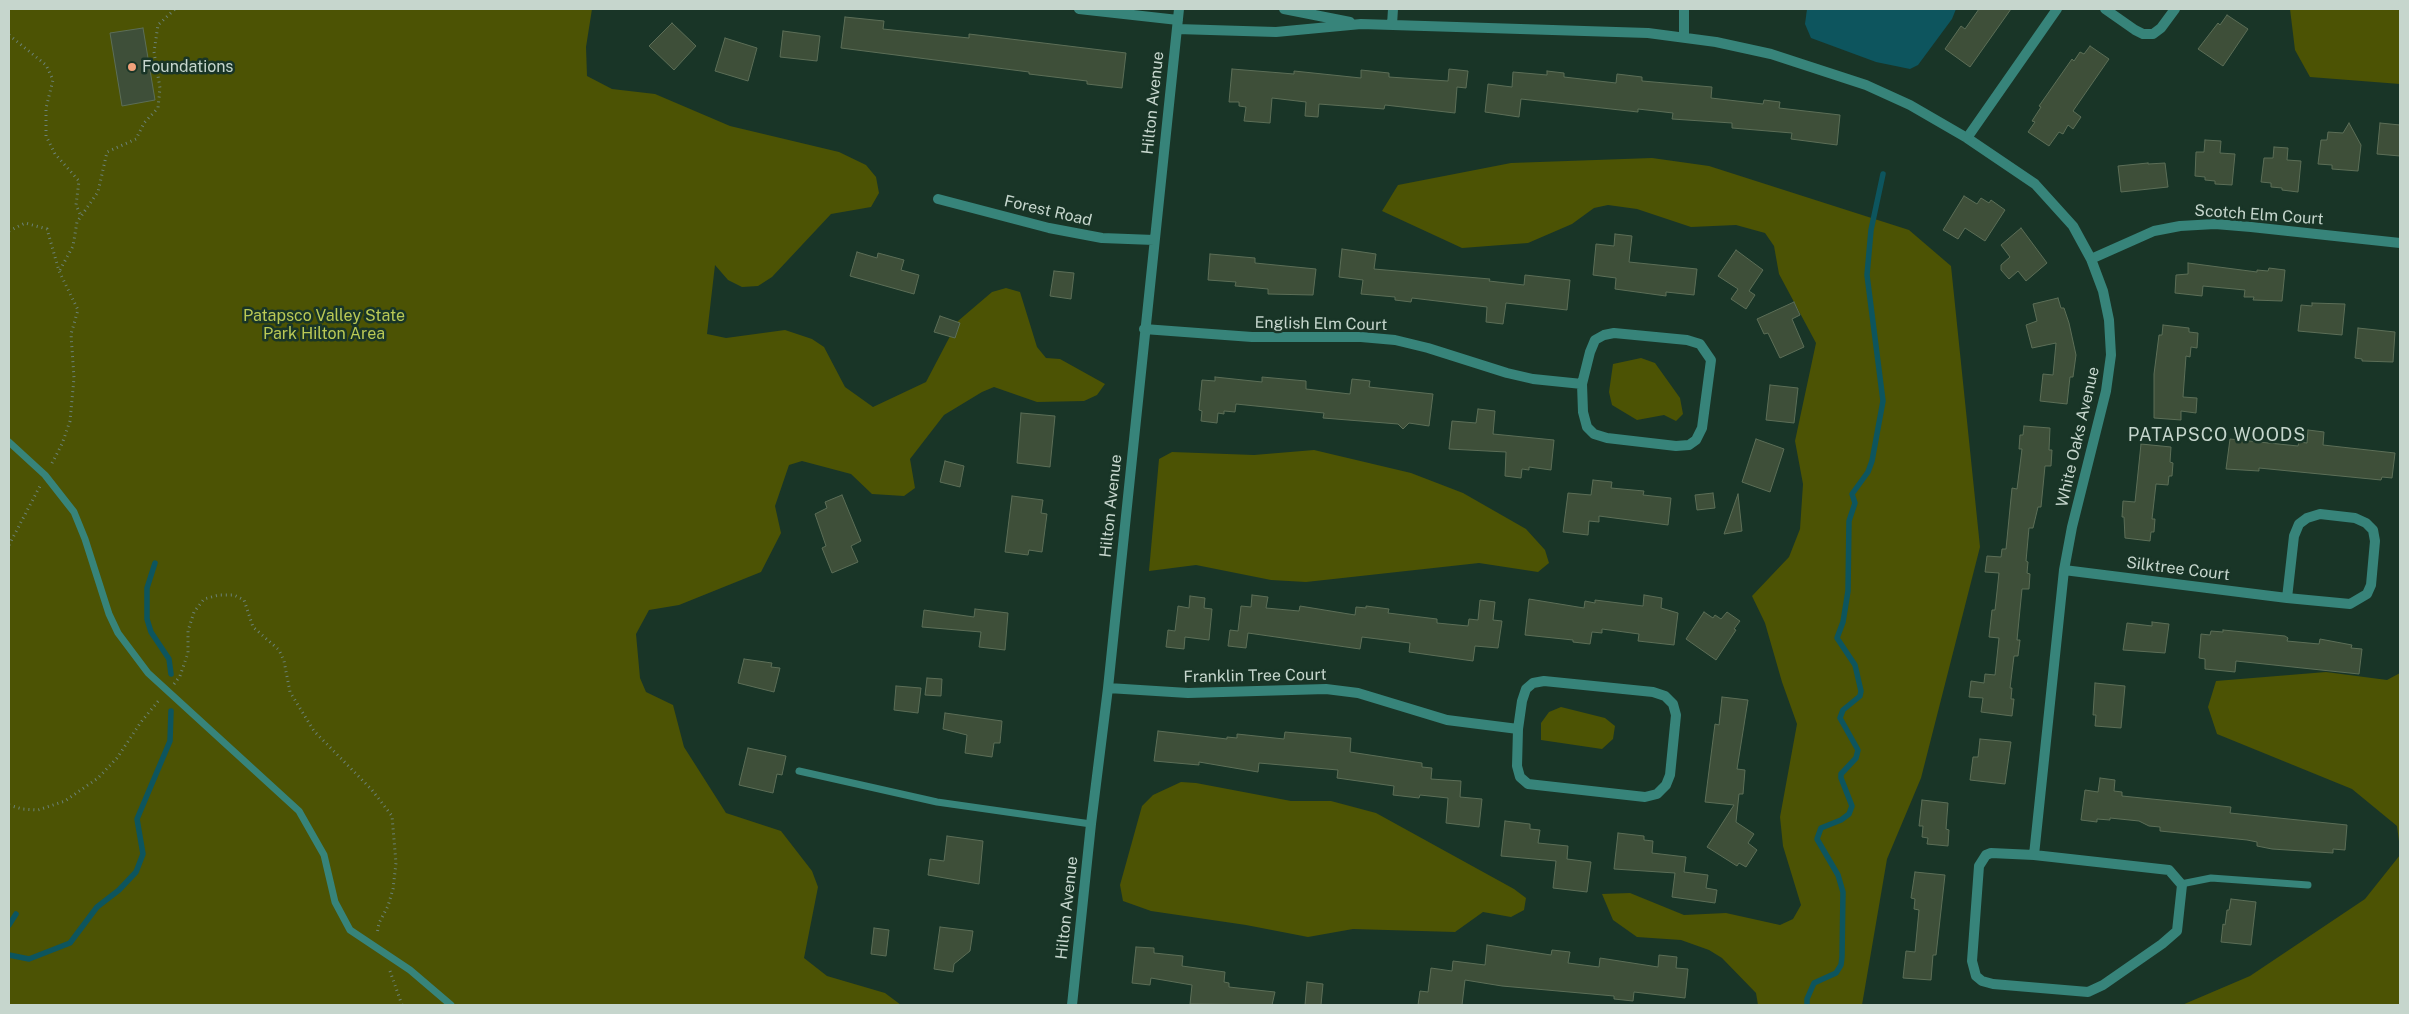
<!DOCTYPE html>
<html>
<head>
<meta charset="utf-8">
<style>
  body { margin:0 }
  #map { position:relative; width:2409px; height:1014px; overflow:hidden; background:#193527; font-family:"Public Sans",sans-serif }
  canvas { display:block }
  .frame { position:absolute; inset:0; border:10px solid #c6d6cd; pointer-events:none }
</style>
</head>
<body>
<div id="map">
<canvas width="2409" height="1014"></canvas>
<div class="frame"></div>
</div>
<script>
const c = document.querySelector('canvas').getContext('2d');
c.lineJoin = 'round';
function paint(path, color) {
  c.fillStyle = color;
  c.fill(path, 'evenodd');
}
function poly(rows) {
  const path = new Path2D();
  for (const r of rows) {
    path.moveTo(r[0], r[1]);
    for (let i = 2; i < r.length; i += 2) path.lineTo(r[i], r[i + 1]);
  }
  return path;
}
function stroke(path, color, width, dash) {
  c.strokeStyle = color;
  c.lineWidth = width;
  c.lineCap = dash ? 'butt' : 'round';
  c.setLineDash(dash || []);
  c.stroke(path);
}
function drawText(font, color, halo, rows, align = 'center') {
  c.font = font + ' "Public Sans",sans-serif';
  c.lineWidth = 5;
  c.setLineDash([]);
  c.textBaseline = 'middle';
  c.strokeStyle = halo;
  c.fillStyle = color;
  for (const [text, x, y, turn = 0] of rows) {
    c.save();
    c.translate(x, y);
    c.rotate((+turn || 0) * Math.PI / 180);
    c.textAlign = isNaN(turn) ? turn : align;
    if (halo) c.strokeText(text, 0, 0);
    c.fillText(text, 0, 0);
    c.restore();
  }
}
paint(poly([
  [9,9,592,9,586,47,587,76,612,89,655,94,730,126,839,152,866,165,876,177,879,193,871,207,831,214,772,277,758,286,742,287,728,280,715,265,707,334,726,338,785,330,812,339,824,347,845,387,873,407,926,382,958,321,992,292,1006,288,1020,292,1037,347,1046,358,1060,359,1105,384,1097,395,1084,401,1037,402,994,387,982,392,944,415,910,459,915,488,904,496,872,494,851,474,802,461,789,465,775,506,781,533,761,572,679,605,649,610,636,634,640,678,646,692,673,705,684,747,726,813,781,831,812,871,818,887,804,958,827,976,885,993,901,1005,9,1005],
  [2290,9,2400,9,2400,84,2310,77,2295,50],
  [1652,158,1709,166,1909,230,1951,266,1980,547,1921,778,1887,859,1862,1005,1758,1005,1756,993,1722,958,1709,950,1681,940,1637,937,1613,920,1602,894,1630,893,1684,915,1726,913,1780,925,1793,919,1801,905,1783,846,1780,817,1797,724,1782,682,1765,623,1752,596,1789,557,1800,529,1803,484,1795,441,1816,343,1779,274,1774,246,1765,233,1736,225,1691,227,1637,209,1608,205,1594,208,1572,224,1528,243,1462,248,1382,211,1398,185,1511,163],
  [1641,358,1655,363,1680,398,1683,414,1676,421,1664,415,1637,420,1612,405,1609,392,1613,364],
  [1314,450,1411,473,1463,493,1526,529,1545,550,1549,563,1538,572,1479,563,1306,582,1271,580,1196,565,1149,571,1159,459,1172,452,1254,455],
  [2326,672,2387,680,2400,673,2400,849,2397,826,2352,789,2217,734,2208,707,2216,681],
  [1561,707,1605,718,1615,726,1613,739,1602,749,1541,740,1541,723,1549,712],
  [1181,782,1196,783,1291,801,1331,801,1376,813,1514,889,1526,898,1524,910,1511,917,1483,912,1455,932,1353,929,1308,937,1246,925,1151,911,1123,901,1120,885,1142,806,1153,795],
  [2400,855,2400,1005,2182,1005,2250,976,2365,899]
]), '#4c5304');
paint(poly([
  [1807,9,1956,9,1952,19,1918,65,1910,69,1876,62,1811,38,1805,24]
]), '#0d555e');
stroke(poly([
  [155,563,147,588,147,619,151,632,169,659,171,674],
  [9,925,16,914],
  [9,955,29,959,70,943,97,907,119,890,136,872,143,854,137,819,170,741,171,711],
  [1807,1005,1807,999,1814,983,1836,973,1841,965,1842,957,1843,892,1838,875,1817,839,1821,828,1841,820,1849,814,1852,806,1841,778,1841,774,1856,758,1858,750,1840,718,1843,710,1860,696,1861,691,1855,665,1837,638,1843,622,1848,591,1849,521,1855,503,1852,494,1868,472,1872,461,1883,401,1867,275,1871,230,1883,174]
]), '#0d555e', 5.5);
const building = poly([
  [1979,9,2011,9,1970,67,1945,49,1961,26,1965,29,1979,9],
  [2227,15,2248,29,2223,66,2198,49,2218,23,2220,25,2227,15],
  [845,17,884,21,883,29,969,38,969,34,1126,53,1122,88,1087,84,1087,81,1029,74,1029,72,841,48,845,17],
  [672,23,696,46,674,70,649,46,672,23],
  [143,28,155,100,122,106,110,33,143,28],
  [783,31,820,36,817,61,780,57,783,31],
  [725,38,757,48,748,81,715,71,725,38],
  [2090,46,2109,59,2073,111,2081,117,2073,129,2068,125,2063,134,2059,132,2049,146,2028,132,2035,122,2032,121,2041,107,2039,106,2072,59,2074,61,2080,52,2084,54,2090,46],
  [1232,69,1294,74,1294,71,1361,78,1361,70,1389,73,1389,77,1448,81,1449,69,1468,71,1466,88,1457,87,1455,113,1385,105,1384,109,1319,104,1318,117,1305,116,1306,102,1272,98,1270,123,1244,121,1246,107,1239,106,1239,102,1229,102,1232,69],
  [1547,71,1564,73,1564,77,1616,83,1617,74,1642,77,1642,81,1712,87,1711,98,1763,104,1764,100,1780,102,1779,108,1840,115,1837,145,1791,139,1792,133,1732,128,1732,123,1672,119,1673,113,1638,109,1638,112,1521,99,1519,117,1485,112,1488,84,1512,87,1513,72,1547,75,1547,71],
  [2349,123,2361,145,2358,171,2332,169,2332,165,2318,164,2321,140,2327,140,2328,132,2343,133,2349,123],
  [2380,123,2400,125,2400,156,2377,154,2380,123],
  [2205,140,2221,141,2220,153,2235,154,2232,185,2215,184,2215,181,2205,180,2205,177,2195,176,2196,152,2204,152,2205,140],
  [2274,147,2288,148,2287,160,2301,161,2298,192,2282,190,2282,188,2271,187,2271,183,2261,182,2264,158,2273,158,2274,147],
  [2148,163,2148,164,2165,163,2168,187,2121,192,2118,166,2148,163],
  [1964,196,1977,204,1981,198,1989,203,1991,200,2005,210,1985,241,1965,228,1958,239,1943,230,1964,196],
  [2021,228,2047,263,2026,281,2018,271,2009,279,2001,270,2001,265,2010,257,2001,245,2021,228],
  [1615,234,1632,236,1629,262,1697,269,1694,295,1666,292,1666,296,1615,289,1616,278,1593,275,1596,244,1614,246,1615,234],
  [1342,249,1376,254,1374,269,1490,279,1489,281,1524,285,1525,275,1570,280,1567,310,1506,303,1503,324,1486,322,1487,307,1412,298,1411,302,1395,300,1395,297,1361,294,1363,280,1339,277,1342,249],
  [1736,250,1763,270,1749,291,1755,295,1746,309,1731,299,1738,289,1718,276,1736,250],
  [857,252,877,258,878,253,904,260,901,270,919,275,914,294,850,276,857,252],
  [1210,254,1255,258,1255,263,1316,269,1313,295,1268,294,1268,289,1235,286,1236,282,1208,280,1210,254],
  [2188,263,2257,272,2257,270,2268,271,2269,268,2285,270,2282,301,2253,300,2254,297,2244,297,2245,290,2203,286,2202,296,2175,293,2176,275,2188,274,2188,263],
  [1054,271,1074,273,1071,299,1050,296,1054,271],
  [2058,298,2061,308,2064,308,2069,323,2076,355,2073,377,2070,377,2067,404,2040,401,2043,374,2053,375,2056,343,2032,348,2026,325,2037,321,2033,304,2058,298],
  [1794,302,1800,315,1792,319,1804,347,1780,358,1768,333,1764,334,1757,319,1794,302],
  [2312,303,2345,304,2342,335,2298,331,2301,305,2312,306,2312,303],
  [940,316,960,323,955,338,934,332,940,316],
  [2163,325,2189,328,2189,332,2198,333,2197,348,2191,347,2190,357,2186,356,2183,397,2197,398,2196,413,2181,411,2181,420,2154,418,2154,374,2159,335,2162,335,2163,325],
  [2358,328,2395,332,2393,362,2362,361,2362,359,2355,358,2358,328],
  [1215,377,1262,382,1262,377,1306,381,1306,389,1350,394,1352,379,1370,381,1369,387,1433,394,1429,426,1409,423,1403,429,1398,424,1323,418,1324,413,1236,404,1235,412,1224,411,1224,414,1218,413,1217,423,1201,421,1202,411,1199,410,1202,380,1215,381,1215,377],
  [1770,385,1798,388,1794,423,1766,420,1770,385],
  [1478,409,1495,411,1493,434,1554,440,1551,470,1529,467,1529,470,1522,469,1521,478,1505,476,1506,452,1449,449,1452,421,1476,423,1478,409],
  [1021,413,1055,416,1050,467,1017,463,1021,413],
  [2024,426,2050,428,2049,450,2052,450,2051,466,2045,466,2041,507,2038,507,2033,528,2029,528,2026,561,2028,562,2027,573,2030,574,2029,589,2022,589,2017,640,2020,640,2018,656,2014,656,2010,688,2012,688,2011,699,2014,699,2012,716,1981,712,1983,698,1969,697,1971,681,1984,683,1985,674,1995,675,1999,638,1989,637,1992,610,1995,610,1999,573,1985,572,1987,556,2001,557,2002,549,2006,549,2012,488,2017,489,2022,449,2019,449,2020,435,2023,435,2024,426],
  [2308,430,2324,432,2323,445,2395,453,2392,478,2382,477,2381,480,2259,468,2259,471,2226,469,2230,439,2298,446,2299,442,2307,443,2308,430],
  [1756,439,1784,449,1770,492,1742,482,1756,439],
  [2141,444,2171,447,2170,462,2173,463,2172,476,2169,476,2168,485,2156,484,2152,519,2155,519,2154,532,2151,532,2150,541,2125,538,2124,517,2122,517,2123,501,2135,502,2141,444],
  [945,461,964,466,960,487,940,482,945,461],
  [1593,480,1612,482,1611,488,1644,491,1643,495,1671,498,1668,525,1599,516,1599,522,1589,521,1588,535,1563,532,1568,493,1591,495,1593,480],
  [1713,493,1715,508,1697,510,1695,495,1713,493],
  [1738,494,1742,531,1724,534,1738,494],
  [842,495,861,541,851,546,858,562,832,573,822,548,826,546,815,514,827,508,825,502,842,495],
  [1012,496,1043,500,1041,513,1047,514,1042,552,1029,550,1028,555,1005,552,1012,496],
  [1252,595,1268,597,1266,608,1299,611,1300,606,1355,615,1356,607,1366,608,1366,606,1389,609,1388,613,1437,619,1437,623,1468,626,1469,619,1478,620,1480,600,1495,602,1493,620,1502,621,1498,648,1475,646,1473,661,1409,652,1410,643,1362,637,1360,649,1248,633,1246,648,1228,646,1230,630,1238,631,1241,606,1251,607,1252,595],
  [1644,595,1662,598,1661,608,1678,613,1674,645,1638,641,1639,634,1602,629,1602,633,1592,632,1590,644,1573,642,1573,640,1525,635,1529,599,1584,608,1585,601,1595,603,1595,600,1643,606,1644,595],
  [1190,596,1205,598,1204,608,1212,609,1209,640,1185,637,1184,649,1166,647,1168,630,1175,631,1178,606,1189,608,1190,596],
  [975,609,1008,613,1005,650,979,647,981,632,922,627,924,610,974,617,975,609],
  [1704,612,1713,618,1715,615,1721,619,1727,612,1740,621,1734,629,1736,630,1716,660,1686,639,1704,612],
  [2152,622,2169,624,2165,653,2123,650,2127,623,2152,626,2152,622],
  [2223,630,2285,636,2288,638,2287,641,2319,644,2320,639,2352,645,2351,648,2362,649,2359,674,2236,661,2235,672,2205,669,2205,659,2199,658,2201,634,2210,635,2211,631,2223,632,2223,630],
  [744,659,772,663,771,667,780,668,774,692,738,683,744,659],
  [927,678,942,679,941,696,925,695,927,678],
  [2095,683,2125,686,2121,728,2095,726,2096,715,2093,715,2095,683],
  [896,686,921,688,918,713,894,710,896,686],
  [1722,697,1748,700,1737,769,1745,770,1743,794,1739,794,1736,822,1754,834,1748,843,1757,850,1746,867,1739,863,1737,866,1707,847,1734,805,1705,802,1715,724,1719,725,1722,697],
  [945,713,1002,721,1000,743,994,743,992,757,965,753,967,735,943,729,945,713],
  [1158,731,1227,739,1227,737,1237,738,1237,734,1284,739,1285,732,1351,738,1350,752,1422,763,1422,767,1432,768,1431,779,1461,781,1460,797,1482,799,1479,827,1446,823,1448,798,1420,795,1419,798,1393,795,1394,786,1337,778,1338,770,1259,763,1258,772,1199,762,1199,765,1154,761,1158,731],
  [1980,739,2011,742,2005,784,1970,780,1973,757,1978,757,1980,739],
  [748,748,786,756,782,775,777,774,773,793,739,785,748,748],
  [2100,778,2115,780,2114,791,2122,792,2122,796,2231,807,2230,813,2347,825,2345,850,2333,849,2333,853,2272,849,2257,846,2257,842,2247,840,2160,831,2160,827,2149,826,2139,821,2110,818,2110,820,2097,819,2097,822,2081,820,2085,790,2098,792,2100,778],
  [1922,800,1948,803,1946,829,1949,830,1948,846,1927,844,1928,838,1922,837,1923,826,1919,826,1922,800],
  [1505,821,1530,824,1530,829,1540,830,1538,843,1568,846,1567,859,1591,862,1587,892,1553,888,1556,861,1501,856,1505,821],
  [1618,833,1644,836,1644,840,1653,841,1652,853,1686,857,1684,872,1708,875,1706,888,1717,890,1715,903,1672,897,1675,873,1614,869,1618,833],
  [947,836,983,841,979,884,928,875,930,859,944,861,947,836],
  [1915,872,1945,875,1936,955,1933,955,1931,980,1903,978,1906,951,1915,952,1919,910,1914,909,1915,899,1911,898,1915,872],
  [2231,899,2256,902,2251,945,2221,942,2223,924,2225,925,2227,910,2229,910,2231,899],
  [940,927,973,931,970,951,954,964,953,972,934,969,940,927],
  [874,928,889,930,886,956,871,954,874,928],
  [1487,945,1551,955,1552,950,1570,952,1568,963,1599,967,1600,958,1658,967,1659,955,1677,957,1676,968,1688,969,1685,998,1634,992,1633,1001,1614,999,1614,996,1502,986,1465,980,1462,1005,1418,1005,1420,991,1428,992,1431,968,1452,971,1453,961,1485,965,1487,945],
  [1136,947,1154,948,1154,953,1183,956,1182,966,1225,972,1224,982,1229,983,1229,987,1275,992,1272,1005,1190,1004,1192,985,1151,978,1150,985,1132,983,1136,947],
  [1307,982,1323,984,1321,1005,1305,1005,1307,982]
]);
paint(building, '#3e4f39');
stroke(building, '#5c6e57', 1);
stroke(poly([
  [9,35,46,65,53,80,46,108,46,136,55,154,79,181,76,205,81,216],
  [9,231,25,223,47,229,59,271,78,310,71,334,74,378,70,421,62,444,51,465],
  [60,270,73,246,77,222,98,192,107,152,136,139,144,123,158,108,160,88,154,52,158,25,175,9],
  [9,545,40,486],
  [174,684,180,676,188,653,188,631,194,612,204,599,219,595,234,595,244,600,253,627,279,650,284,661,290,692,314,731,372,790,392,816,396,863,393,889,388,906,379,923,377,934],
  [9,805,22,809,38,810,65,801,98,778,117,758,141,722,160,699],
  [390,971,402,1005]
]), '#6b8276', 3, [1, 4]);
stroke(poly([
  [9,442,45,475,74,512,85,539,109,614,118,633,148,673,299,811,324,855,335,902,350,930,410,970,451,1005],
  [799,771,937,802,1091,824],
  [2181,884,2211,878,2308,885]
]), '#37847a', 7);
stroke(poly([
  [1079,9,1178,20],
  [1284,9,1350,22],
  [2105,9,2135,30,2143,34,2153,34,2161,28,2175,9],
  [1392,25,1393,9],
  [1177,29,1276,32,1361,24,1648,33,1716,42,1771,54,1866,85,1910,105,1967,138,2035,184,2073,226,2091,259,2103,291,2109,320,2111,355,2106,391,2072,527,2064,570,2034,855,2169,870,2182,885,2177,931,2162,944,2103,985,2088,992,1993,984,1982,981,1976,976,1972,961,1979,866,1986,855,1991,853,2034,855],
  [1684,37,1684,9],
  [1967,138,2057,9],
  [938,199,1049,228,1102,238,1154,240],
  [2091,259,2154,231,2180,226,2215,224,2251,227,2400,243],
  [1144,329,1252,337,1361,337,1395,340,1428,348,1507,373,1533,379,1582,384,1590,352,1595,340,1604,335,1614,333,1687,340,1700,344,1711,360,1702,428,1696,440,1689,445,1676,446,1607,438,1594,434,1587,427,1583,412,1582,384],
  [2064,570,2287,598,2350,604,2367,594,2371,585,2375,541,2373,530,2366,523,2355,518,2320,514,2307,518,2299,524,2294,536,2287,598],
  [1108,688,1188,693,1326,689,1358,693,1447,720,1518,729,1522,701,1526,689,1533,683,1544,681,1653,692,1665,696,1673,704,1676,715,1670,775,1666,785,1657,794,1645,797,1528,784,1520,777,1517,766,1518,729],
  [1072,1005,1091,824,1108,688,1179,9]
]), '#37847a', 10);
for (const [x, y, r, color] of [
  [132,67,5,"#f1a27b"]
]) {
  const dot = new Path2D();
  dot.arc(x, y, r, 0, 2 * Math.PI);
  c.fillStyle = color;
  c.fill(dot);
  stroke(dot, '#193527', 2);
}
drawText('16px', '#c6d6cd', '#193527', [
  ["Foundations",142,67]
], 'left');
drawText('16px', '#c6d6cd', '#193527', [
  ["Hilton Avenue",1153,103,-84],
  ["Forest Road",1048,211,13],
  ["Scotch Elm Court",2259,215,4],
  ["English Elm Court",1321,324,1],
  ["White Oaks Avenue",2078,437,-77],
  ["Hilton Avenue",1111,506,-84],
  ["Silktree Court",2178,569,7],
  ["Franklin Tree Court",1255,676,-1],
  ["Hilton Avenue",1067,908,-84]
]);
drawText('16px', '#bac955', '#193527', [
  ["Patapsco Valley State",324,316],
  ["Park Hilton Area",324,334]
]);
c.letterSpacing = '1px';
drawText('18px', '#c6d6cd', '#193527', [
  ["PATAPSCO WOODS",2217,435]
]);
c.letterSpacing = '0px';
</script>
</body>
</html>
